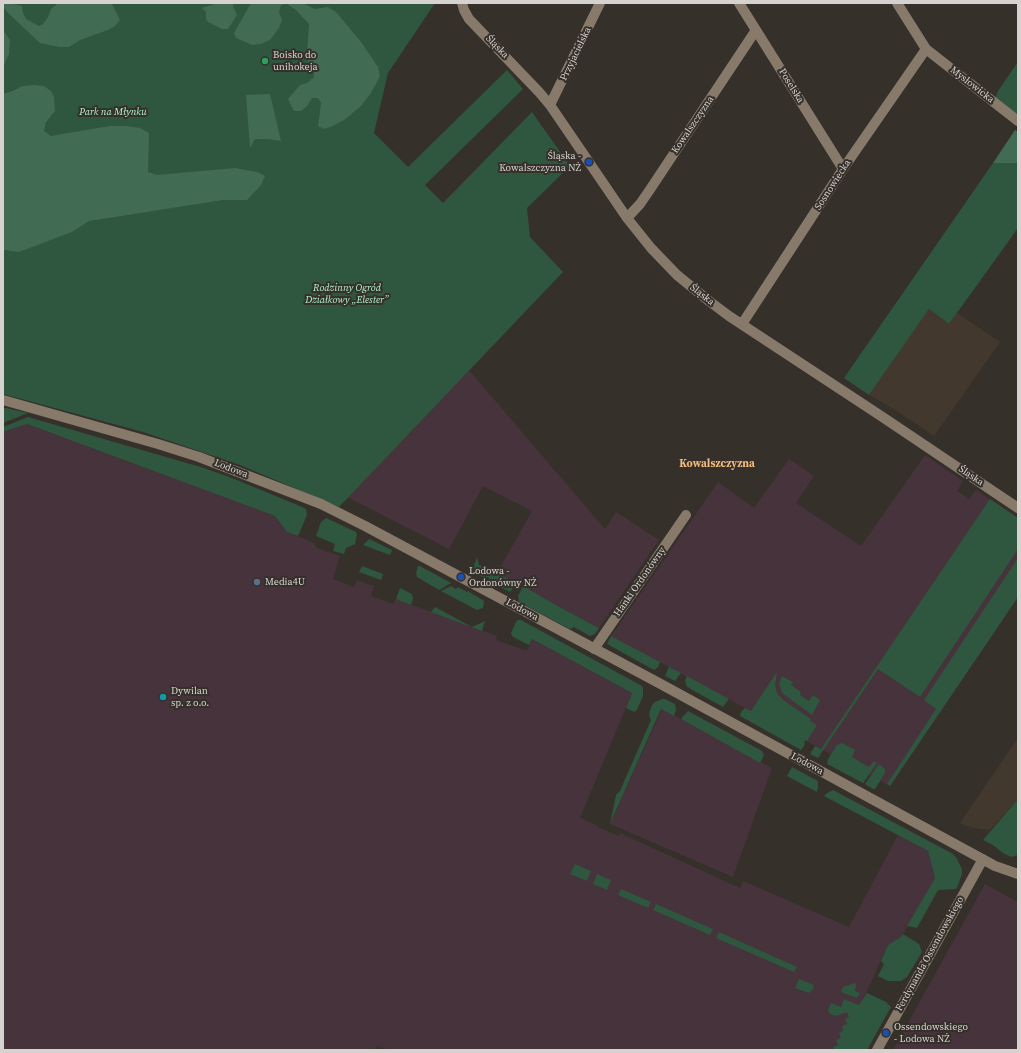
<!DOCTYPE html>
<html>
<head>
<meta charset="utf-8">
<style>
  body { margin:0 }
  #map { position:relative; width:1021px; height:1053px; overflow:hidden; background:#36302b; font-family:"Source Serif 4",serif }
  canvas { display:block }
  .frame { position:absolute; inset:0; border:4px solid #d6d2cf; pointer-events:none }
</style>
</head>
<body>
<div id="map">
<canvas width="1021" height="1053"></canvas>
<div class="frame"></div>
</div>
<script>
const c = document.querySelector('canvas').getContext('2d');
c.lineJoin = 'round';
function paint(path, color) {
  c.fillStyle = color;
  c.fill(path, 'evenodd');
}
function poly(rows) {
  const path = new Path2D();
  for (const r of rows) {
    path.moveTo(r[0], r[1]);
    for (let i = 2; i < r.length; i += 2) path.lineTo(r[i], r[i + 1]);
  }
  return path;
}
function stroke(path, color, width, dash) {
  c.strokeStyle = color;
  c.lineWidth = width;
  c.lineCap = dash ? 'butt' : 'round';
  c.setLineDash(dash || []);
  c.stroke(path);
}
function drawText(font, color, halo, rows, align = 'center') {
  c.font = font + ' "Source Serif 4",serif';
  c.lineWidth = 4;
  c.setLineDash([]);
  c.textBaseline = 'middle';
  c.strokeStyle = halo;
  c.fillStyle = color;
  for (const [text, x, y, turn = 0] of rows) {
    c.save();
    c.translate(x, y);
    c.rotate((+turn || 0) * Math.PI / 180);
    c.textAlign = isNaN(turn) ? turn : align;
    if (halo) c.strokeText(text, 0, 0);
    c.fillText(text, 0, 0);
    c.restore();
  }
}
paint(poly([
  [929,309,949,324,957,313,1000,342,934,436,892,408,869,395],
  [1018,738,1018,799,990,830,972,828,960,823]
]), '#43382e');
paint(poly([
  [469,370,605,529,616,512,659,540,599,628,497,573,532,511,483,486,449,549,347,497],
  [27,424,275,516,287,532,314,543,317,548,340,556,333,579,354,587,357,580,374,586,371,596,393,604,396,599,497,636,496,640,527,651,532,639,632,693,580,818,598,826,598,827,619,836,620,833,740,888,743,881,849,927,898,835,928,851,935,878,902,936,888,945,840,1050,387,1050,377,1046,375,1050,3,1050,3,432],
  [925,455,963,481,957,491,969,499,976,490,1018,518,1018,597,890,786,611,636,718,482,754,508,789,459,814,476,796,503,861,546],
  [662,709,772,768,733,877,610,824],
  [985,884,1018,902,1018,1050,893,1050]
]), '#46333b');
paint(poly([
  [3,3,435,3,388,73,374,133,408,167,507,70,523,89,425,185,443,203,532,112,570,166,527,208,530,237,563,272,339,507,240,465,143,432,3,394],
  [1018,62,1018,115,995,98,998,91],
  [993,163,1018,163,1018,228,949,324,929,309,869,395,844,378],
  [3,408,6,408,28,413,3,423],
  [28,417,204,468,232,478,302,507,306,509,307,515,298,536,287,532,275,516,27,424,3,432,3,427],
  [990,499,1018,518,1018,549,920,697,878,669,818,758,810,754,815,746,821,749],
  [326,518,356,532,357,534,355,544,346,548,344,554,333,551,335,544,316,536,321,522],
  [369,539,392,550,390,555,363,545],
  [477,557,479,565,515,582,512,590,510,592,492,583,493,581,487,577,486,579,472,571],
  [1018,558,1018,597,890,786,887,784,936,709,924,700],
  [362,566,383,574,381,580,359,572],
  [418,566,420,566,451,583,439,590,417,577,416,573],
  [451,586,456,589,458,587,467,592,468,591,484,601,483,608,477,610,441,591],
  [523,586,556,605,599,628,595,634,590,636,574,627,570,629,519,602,518,596],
  [400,588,412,594,413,599,411,605,396,599],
  [435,607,472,627,485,621,482,631,431,612],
  [518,620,521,620,642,686,643,690,643,696,637,710,634,712,626,708,632,693,532,639,529,645,513,637,511,633,516,622],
  [611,636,660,662,658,667,654,670,607,644],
  [669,667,681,673,675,681,665,676],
  [777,672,775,686,778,695,786,702,811,719,810,721,817,725,807,741,805,740,804,746,801,750,740,716,741,712,745,708,751,711],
  [687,676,729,699,723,707,687,687,685,681],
  [782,676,793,682,791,685,801,692,800,695,809,701,813,695,820,700,812,715,782,693,779,683],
  [662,699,665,699,675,704,676,710,674,716,661,709,610,824,616,795,620,791,651,720,649,714,652,705,655,702],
  [688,711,762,751,764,755,760,763,681,719],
  [842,743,855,750,852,757,869,767,874,761,877,763,864,782,863,783,827,764,828,759,837,745],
  [879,764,885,769,885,773,875,789,873,789,865,784],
  [792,767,818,781,818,787,817,792,787,776],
  [833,790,953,854,957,859,962,869,962,874,958,885,956,889,938,890,917,928,907,926,935,878,928,851,824,796,827,793],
  [1018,799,1018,855,1011,857,1003,853,993,845,983,840],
  [575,864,591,871,587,881,570,874],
  [597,874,611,880,607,890,593,884],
  [621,889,651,902,648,908,618,895],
  [656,904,713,929,710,935,653,910],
  [719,932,797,967,794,972,716,938],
  [903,934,919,944,922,952,907,977,901,981,888,981,878,976,884,964,881,961,888,945,902,936],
  [799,979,814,985,813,989,809,993,795,988],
  [854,983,856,984,855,991,860,993,857,998,841,992,843,987],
  [867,993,886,1002,891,1007,867,1050,834,1050,833,1047,838,1045,836,1040,841,1038,839,1033,843,1031,842,1026,847,1024,845,1019,849,1017,847,1012,836,1016,830,1014,828,1010,831,1003,841,1007,844,999,859,1005]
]), '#2f563f');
paint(poly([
  [4,3,9,3,22,6,23,13,26,19,39,26,43,24,48,17,51,9,58,3,113,3,112,4,120,20,115,26,108,30,80,40,69,47,59,47,40,43,7,12,3,7],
  [218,3,234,3,233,6,237,15,228,29,222,29,208,22,206,19,206,12,202,8],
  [251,3,303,3,315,9,328,7,336,12,361,42,378,67,380,76,371,93,360,107,344,120,333,126,324,129,318,126,321,103,318,98,312,98,307,106,301,111,294,111,288,99,300,85,307,83,314,77,314,70,308,61,307,54,309,24,296,10,287,4,281,5,279,12,282,20,279,28,270,40,261,44,252,45,236,38,234,33],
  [3,30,10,40,9,54,3,67],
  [35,85,44,86,51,91,54,97,55,111,46,122,44,131,51,136,110,126,127,126,140,128,149,133,148,172,157,175,235,168,257,172,265,176,261,185,247,200,223,200,89,221,72,232,19,252,3,250,3,94,13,91,22,86],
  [270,94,281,141,267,139,255,139,250,148,246,95],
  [1015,130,1018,132,1018,163,993,163]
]), '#426b53');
stroke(poly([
  [462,3,464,10,469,19,539,92,550,105,627,218,651,248,677,275,709,301,729,316,881,416,1018,508],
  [739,3,843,169],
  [897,3,926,49,1018,121],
  [550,105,600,3],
  [627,218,640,204,649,191,756,30],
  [742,324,843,169,926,49],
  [3,400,158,444,199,457,321,504,365,526,657,682,995,866,1018,874],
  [594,649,686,515],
  [877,1050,983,859]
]), '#877a6b', 10);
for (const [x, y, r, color] of [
  [265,61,4,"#2e9e5b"],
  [589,162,4,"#1a4fb4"],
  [461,577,4,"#1a4fb4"],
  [257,582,4,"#5c6f8a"],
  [163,697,4,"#0f9aa8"],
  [886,1033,4,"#1a4fb4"]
]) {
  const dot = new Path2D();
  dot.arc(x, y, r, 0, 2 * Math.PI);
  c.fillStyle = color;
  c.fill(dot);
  stroke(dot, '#36302b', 1.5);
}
drawText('10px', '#d6d2cf', '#36302b', [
  ["Śląska",497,47,46],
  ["Przyjacielska",576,54,-64],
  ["Mysłowicka",972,85,38],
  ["Poselska",791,86,58],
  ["Kowalszczyzna",693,125,-56],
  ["Sosnowiecka",833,185,-57],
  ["Śląska",702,295,38],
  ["Lodowa",231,469,21],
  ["Śląska",971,476,34],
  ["Hanki Ordonówny",640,582,-55],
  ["Lodowa",522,610,28],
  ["Lodowa",807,764,28],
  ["Ferdynanda Ossendowskiego",930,954,-61]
]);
drawText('10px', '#d6d2cf', '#36302b', [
  ["Boisko do",273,55],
  ["unihokeja",273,67],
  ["Śląska -",581,156,"right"],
  ["Kowalszczyzna NŻ",581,168,"right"],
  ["Lodowa -",469,571],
  ["Ordonówny NŻ",469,583],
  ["Media4U",265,582],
  ["Dywilan",171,691],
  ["sp. z o.o.",171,703],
  ["Ossendowskiego",894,1027],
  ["- Lodowa NŻ",894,1039]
], 'left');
drawText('italic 10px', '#aff4ca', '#36302b', [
  ["Park na Młynku",113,112],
  ["Rodzinny Ogród",347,288],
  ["Działkowy „Elester”",347,300]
]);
drawText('bold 11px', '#f2ba7e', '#36302b', [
  ["Kowalszczyzna",717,464]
]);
</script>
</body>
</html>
